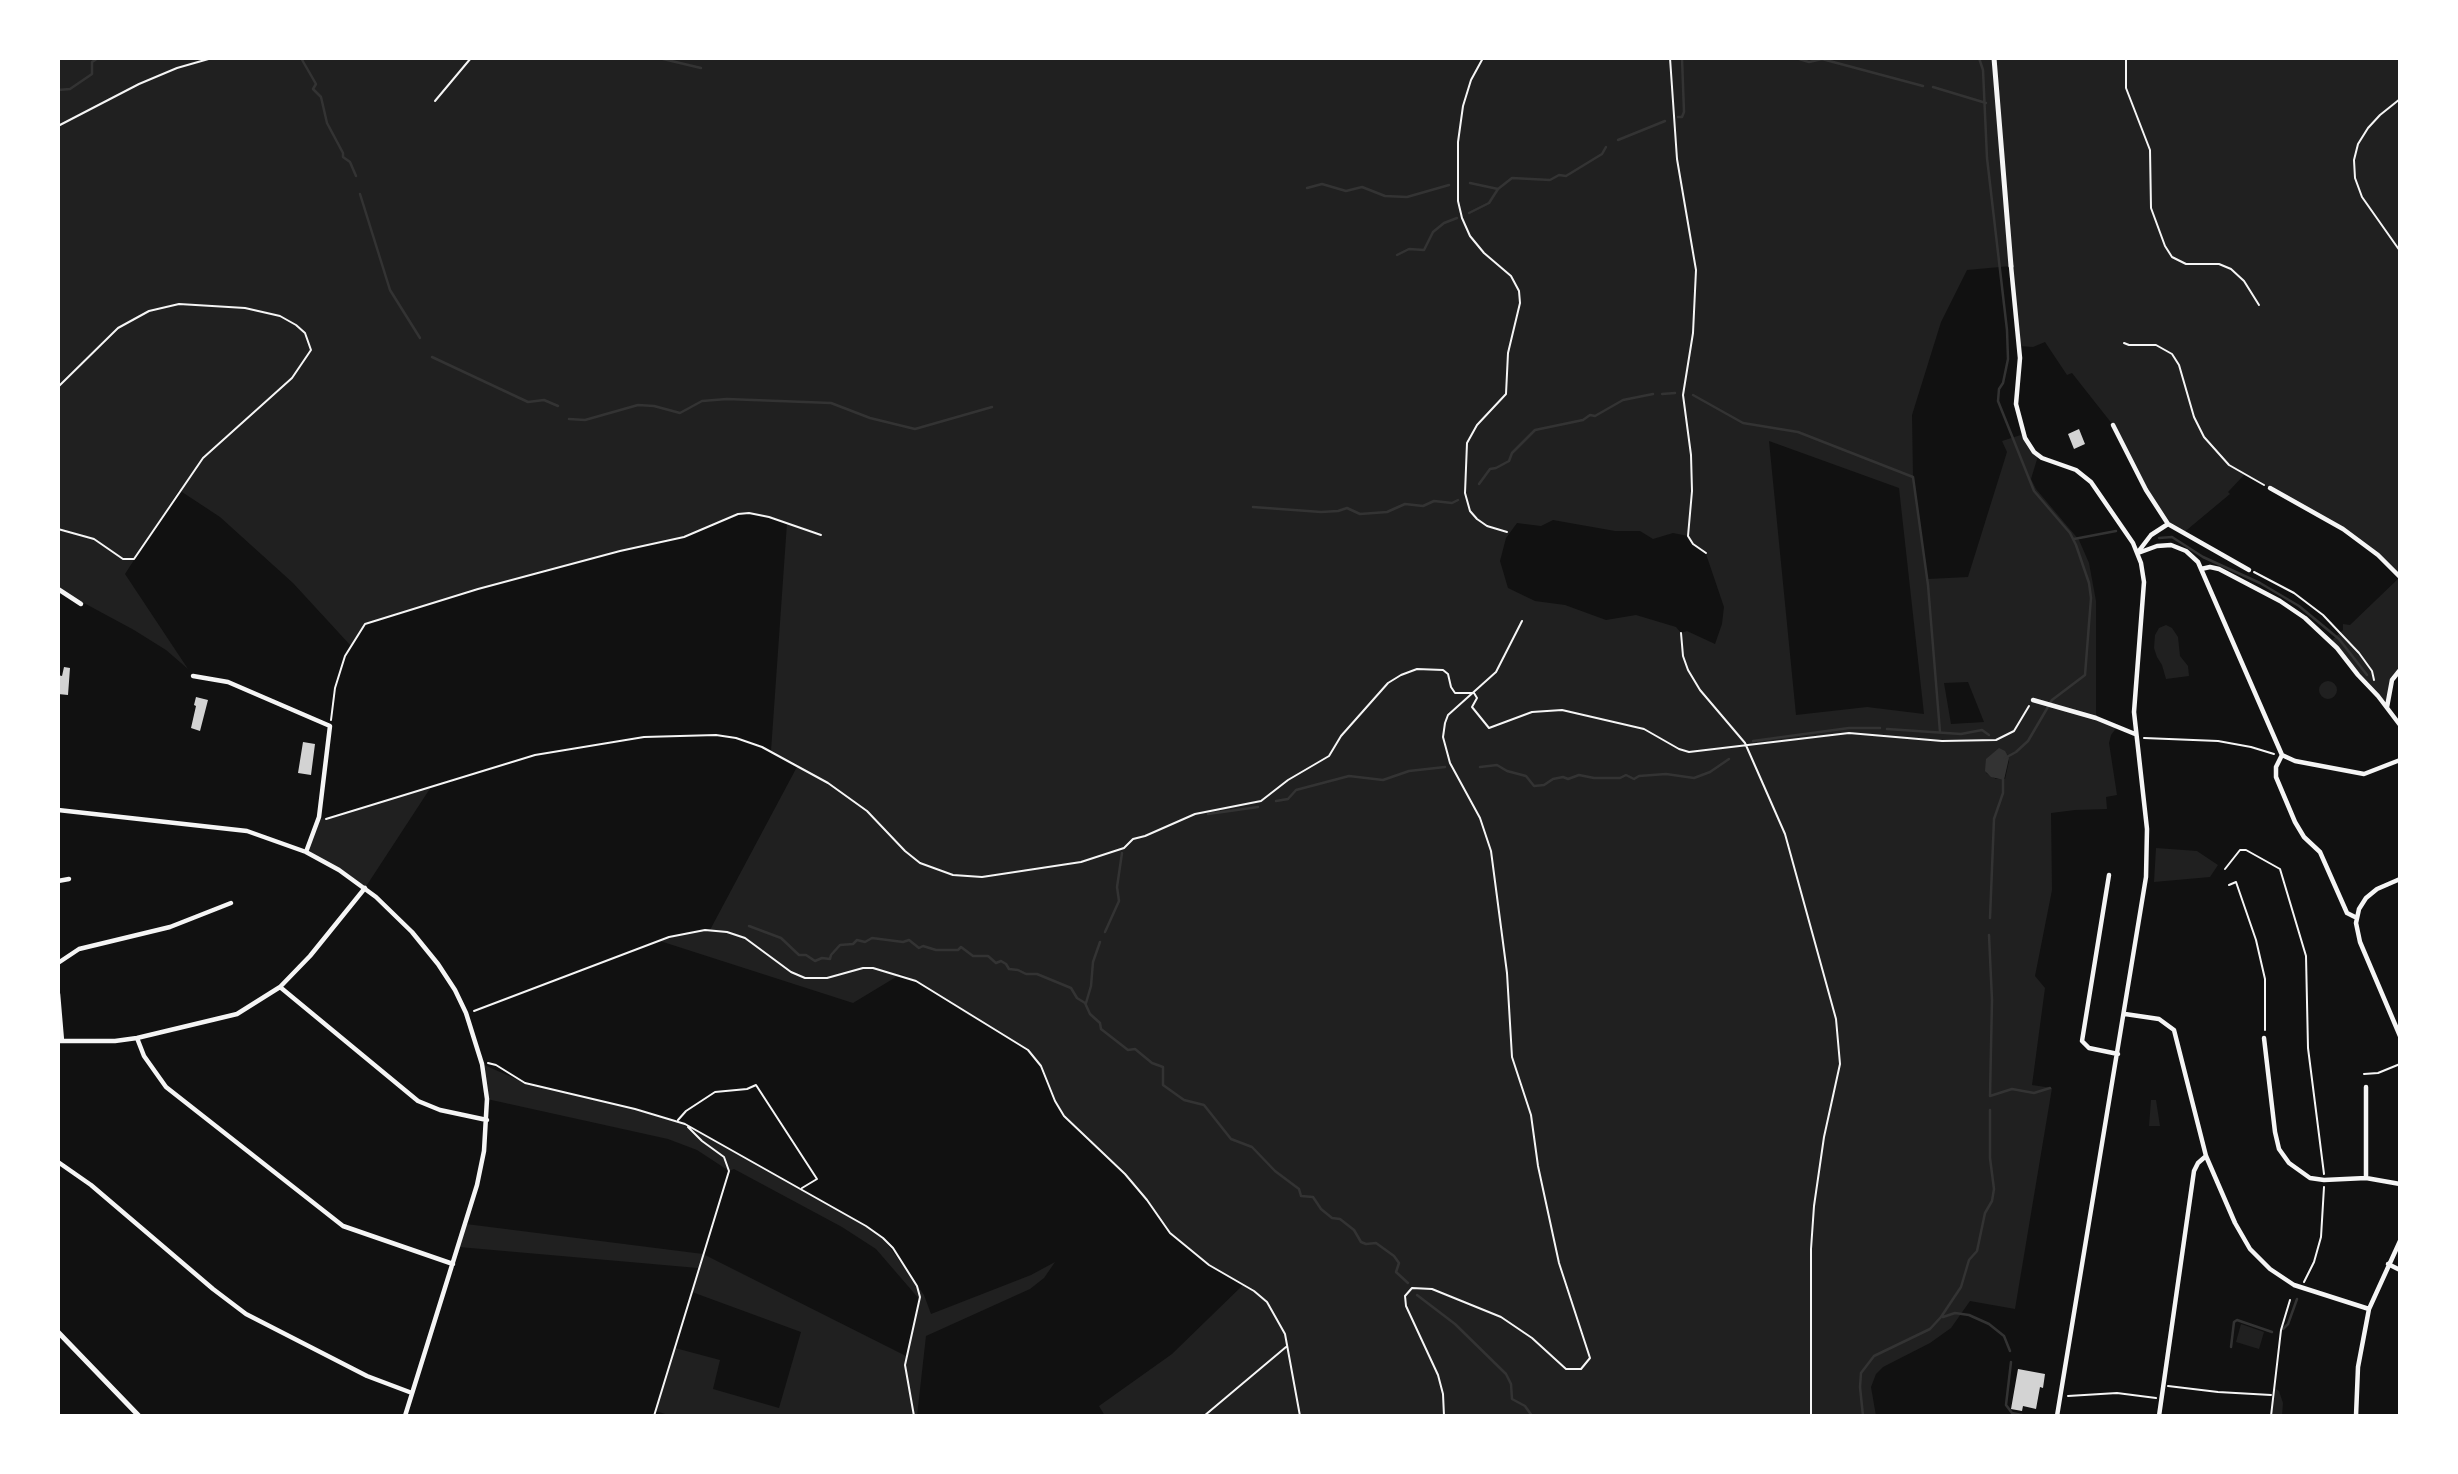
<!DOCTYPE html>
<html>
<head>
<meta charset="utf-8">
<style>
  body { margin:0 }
  #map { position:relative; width:2458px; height:1474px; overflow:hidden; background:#111; font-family:Figtree,sans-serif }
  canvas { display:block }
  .frame { position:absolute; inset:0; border:60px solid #fff; pointer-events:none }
</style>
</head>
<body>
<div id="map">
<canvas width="2458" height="1474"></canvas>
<div class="frame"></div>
</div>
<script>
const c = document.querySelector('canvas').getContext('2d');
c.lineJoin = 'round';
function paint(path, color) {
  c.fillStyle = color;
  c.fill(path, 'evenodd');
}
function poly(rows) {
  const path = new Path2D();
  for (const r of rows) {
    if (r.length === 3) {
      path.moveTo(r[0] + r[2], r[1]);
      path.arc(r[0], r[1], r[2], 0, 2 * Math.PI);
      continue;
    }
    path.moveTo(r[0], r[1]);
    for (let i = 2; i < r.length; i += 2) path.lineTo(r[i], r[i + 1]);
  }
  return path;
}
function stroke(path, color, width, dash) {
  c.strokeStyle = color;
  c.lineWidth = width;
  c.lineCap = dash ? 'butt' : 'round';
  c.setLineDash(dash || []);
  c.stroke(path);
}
paint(poly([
  [58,58,2400,58,2400,670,2395,676,2387,707,2331,641,2343,630,2343,624,2350,625,2400,577,2356,538,2299,503,2244,475,2228,492,2230,494,2182,534,2164,519,2113,425,2072,373,2067,375,2045,342,2033,347,2019,346,2011,266,1967,270,1941,322,1912,415,1913,477,1928,579,1968,577,2007,452,2002,441,2024,434,2038,456,2031,479,2036,489,2079,540,2089,563,2096,601,2096,718,2117,727,2111,735,2109,743,2117,795,2106,797,2107,809,2075,810,2051,813,2052,890,2035,976,2045,988,2032,1085,2052,1088,2015,1309,1970,1301,1951,1328,1930,1343,1883,1367,1876,1374,1871,1387,1876,1416,1105,1416,1099,1406,1172,1354,1243,1285,1209,1265,1170,1233,1147,1200,1125,1174,1070,1123,1059,1109,1037,1060,1023,1046,968,1015,922,984,901,974,853,1003,660,941,688,932,710,930,798,765,771,751,787,523,755,514,738,514,684,537,620,551,478,589,365,624,351,646,293,583,220,517,179,490,125,574,188,669,166,650,134,630,58,589],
  [1769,441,1899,488,1924,714,1867,707,1796,715],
  [1553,520,1615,531,1640,531,1653,539,1673,533,1688,536,1693,544,1706,554,1724,607,1722,624,1715,644,1687,631,1681,633,1676,627,1636,615,1606,620,1565,605,1535,601,1508,588,1500,561,1506,538,1517,523,1541,526],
  [1968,682,1984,722,1951,724,1944,683],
  [2007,754,2009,761,2005,779,1996,779,1986,773],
  [2166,625,2172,628,2178,637,2180,656,2188,666,2189,676,2166,679,2162,665,2157,657,2154,648,2155,635,2159,628],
  [2328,690,9],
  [431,787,365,888,306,852,318,820],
  [2156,848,2197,851,2218,865,2210,877,2154,882],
  [482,1064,525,1083,635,1109,685,1124,866,1226,883,1238,924,1295,931,1314,1031,1275,1055,1262,1044,1278,1030,1289,926,1336,917,1416,671,1416,656,1411,675,1348,720,1360,713,1389,779,1408,801,1332,692,1292,698,1268,459,1247,466,1224,703,1254,906,1356,920,1300,876,1249,842,1227,734,1169,729,1171,697,1150,668,1139,487,1099],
  [2151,1100,2156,1100,2160,1126,2149,1126],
  [2241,1324,2264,1332,2259,1349,2236,1342],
  [2273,1387,2279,1391,2283,1403,2282,1416,2271,1416]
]), '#202020');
paint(poly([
  [1999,748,2005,751,2009,758,2004,780,1991,777,1985,771,1986,759]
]), '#333');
stroke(poly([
  [301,58,316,84,313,89,321,97,327,123,343,153,343,157,350,162,356,176],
  [659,58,701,68],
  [1796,58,1809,62,1822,59,1923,86],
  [1979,58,1983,70,1987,158,2007,330,2008,359,2003,383,1999,389,1998,401,2034,491,2070,533,2076,545,2089,583,2091,598,2085,675,2052,700,2028,741,2016,752,2005,758],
  [1933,87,1986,103],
  [58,90,70,89,92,74,92,62,98,58],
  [1678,117,1682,117,1684,112,1682,58],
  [1618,140,1665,121],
  [1470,183,1498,189],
  [1307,188,1322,184,1346,191,1362,187,1385,196,1407,197,1449,185],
  [360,194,390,290,420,338],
  [1469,213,1489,203,1498,189,1512,178,1550,180,1559,175,1566,176,1602,154,1606,147],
  [1397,255,1409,249,1424,250,1433,232,1444,223,1457,218],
  [432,357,528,402,544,400,558,406],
  [1662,394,1675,393],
  [1693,395,1743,423,1798,432,1913,477,1928,585,1940,732],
  [569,419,585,420,638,405,654,406,680,413,702,401,727,399,831,403,870,418,915,429,992,407],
  [1479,484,1490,469,1496,468,1509,461,1512,453,1535,430,1583,420,1590,415,1595,416,1623,400,1653,394],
  [1253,507,1321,512,1338,511,1347,508,1360,514,1387,512,1405,504,1423,506,1434,501,1452,503,1458,500],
  [2159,538,2172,537,2203,557,2260,583,2299,606,2339,639,2367,675],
  [2074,539,2116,531],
  [1887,729,1961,734,1982,730,1989,735],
  [1753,741,1849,728,1880,728],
  [1480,767,1497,765,1507,771,1526,776,1534,786,1544,785,1553,779,1563,777,1568,779,1579,775,1594,778,1620,778,1626,775,1634,779,1639,776,1666,774,1694,778,1710,772,1729,759],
  [1276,801,1288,799,1296,790,1349,776,1383,780,1409,771,1445,767],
  [1208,814,1258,807],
  [1990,918,1994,819,2003,793,2003,779],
  [749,926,781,938,799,955,806,955,815,961,822,958,830,959,831,955,840,945,853,944,857,940,865,942,872,938,903,942,909,940,919,948,923,946,936,950,958,950,961,947,973,956,988,956,996,963,1001,961,1006,964,1009,969,1018,970,1026,974,1037,974,1071,988,1077,998,1085,1003,1090,1014,1100,1023,1101,1029,1128,1050,1135,1049,1152,1063,1163,1067,1163,1085,1184,1100,1204,1105,1231,1139,1252,1147,1275,1171,1299,1189,1301,1196,1313,1197,1321,1209,1332,1218,1340,1219,1354,1230,1361,1242,1366,1244,1376,1243,1394,1256,1399,1263,1396,1272,1408,1283],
  [1105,932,1119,901,1117,887,1122,853],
  [1989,935,1992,1000,1990,1096],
  [1086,1003,1091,986,1093,962,1100,942],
  [1990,1096,2012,1089,2034,1093,2050,1088],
  [1417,1295,1455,1324,1506,1374,1511,1384,1512,1399,1525,1406,1532,1416],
  [1943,1317,1955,1313,1969,1315,1989,1324,2004,1336,2010,1351],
  [2283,1329,2288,1324,2297,1299],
  [2231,1347,2234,1322,2237,1320,2272,1332],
  [2011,1362,2006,1405,2012,1413,2022,1415],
  [1863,1416,1860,1387,1861,1373,1874,1356,1930,1329,1941,1317,1961,1287,1969,1260,1977,1251,1985,1213,1992,1201,1994,1189,1990,1158,1990,1110]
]), '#333', 2.5);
paint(poly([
  [2079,429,2085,444,2074,449,2068,434],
  [64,667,70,668,68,695,58,694,58,675,62,676],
  [196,697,208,700,200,731,191,728,196,706,194,705],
  [303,742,315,744,311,775,298,773],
  [2018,1369,2045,1374,2043,1388,2040,1387,2036,1409,2023,1406,2022,1411,2011,1409]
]), '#d3d3d3');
stroke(poly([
  [1483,58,1471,80,1463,106,1458,142,1458,201,1462,218,1470,236,1484,253,1511,276,1519,291,1520,303,1508,353,1506,394,1477,425,1467,443,1465,493,1470,511,1477,519,1487,526,1507,532],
  [1670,58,1677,159,1696,270,1693,333,1683,395,1691,455,1692,491,1688,536,1693,544,1706,553],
  [2126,58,2126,88,2150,150,2151,208,2165,246,2172,257,2186,264,2219,264,2231,269,2244,281,2259,305],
  [2400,99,2380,115,2368,128,2358,144,2354,160,2355,178,2362,197,2400,251],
  [435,101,471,58],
  [58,126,139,84,177,68,212,58],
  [2124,343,2129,345,2156,345,2172,354,2179,365,2194,417,2204,437,2229,465,2264,485],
  [58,387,118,328,149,311,179,304,245,308,280,316,296,325,305,333,311,350,292,378,203,458,134,559,123,559,94,539,58,529],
  [2254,572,2294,593,2323,615,2359,653,2372,671,2374,680],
  [1681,633,1683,656,1688,670,1700,690,1745,743,1785,834,1836,1019,1840,1064,1824,1137,1814,1206,1811,1249,1811,1416],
  [331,720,335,688,345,656,365,624,478,589,620,551,684,537,738,514,749,513,769,517,821,535],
  [2144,738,2218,741,2251,747,2274,754],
  [326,819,535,755,644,737,716,735,736,738,762,747,828,783,867,811,905,851,920,863,953,875,982,877,1081,862,1124,848,1133,839,1145,836,1195,814,1261,801,1288,780,1329,756,1341,736,1388,683,1401,675,1417,669,1443,670,1448,674,1451,687,1455,693,1474,693,1477,698,1472,707,1489,728,1532,712,1562,710,1644,729,1679,749,1689,752,1849,733,1942,741,1996,740,2014,731,2029,706],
  [2225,869,2240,850,2246,850,2280,869,2306,956,2308,1048,2324,1174],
  [2229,885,2236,882,2256,940,2265,979,2265,1030],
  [474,1011,669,937,705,930,727,932,745,938,791,972,805,978,827,978,863,968,873,968,916,981,1028,1050,1041,1066,1055,1101,1064,1116,1125,1174,1147,1200,1170,1233,1209,1265,1254,1291,1267,1302,1285,1334,1300,1416],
  [488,1063,496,1065,525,1083,635,1109,685,1124,866,1226,883,1238,893,1248,917,1286,920,1297,905,1365,914,1416],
  [2364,1074,2378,1073,2400,1064],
  [678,1120,686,1111,715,1092,747,1089,756,1085,817,1179,802,1188],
  [2304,1282,2314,1262,2321,1237,2324,1187],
  [2168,1386,2218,1392,2271,1395],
  [2068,1396,2117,1393,2156,1398],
  [654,1416,729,1171,724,1157,702,1141,688,1127],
  [1204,1416,1286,1347],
  [1444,1416,1443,1394,1438,1375,1406,1306,1405,1296,1412,1288,1432,1289,1501,1317,1532,1338,1566,1369,1581,1369,1590,1358,1559,1263,1538,1166,1531,1115,1512,1057,1507,973,1491,851,1480,818,1450,763,1443,737,1445,723,1448,715,1496,672,1522,621],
  [2271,1416,2281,1330,2290,1300]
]), '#f5f5f5', 2);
stroke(poly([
  [2011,266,2020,358,2016,404,2025,438,2034,452,2042,458,2076,470,2091,482,2133,543,2141,563,2144,582,2134,712,2147,829,2146,877,2057,1416],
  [2113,425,2146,490,2168,524],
  [2270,488,2343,529,2378,555,2400,577],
  [2138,552,2151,535,2168,524,2249,570],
  [2138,553,2157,546,2171,545,2186,551,2198,562,2282,755],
  [2201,569,2210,567,2219,569,2280,601,2305,618,2337,648,2358,675,2378,696,2400,725],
  [58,589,81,604],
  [193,676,228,682,330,726,319,817,306,852],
  [2033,700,2096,718,2135,734],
  [2387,707,2392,680,2400,670],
  [2282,755,2276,767,2276,777,2295,822,2304,837,2320,852,2347,913,2357,918],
  [2282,755,2295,761,2364,774,2400,760],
  [58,810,247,831,306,852,339,870,376,897,412,932,438,964,455,990,466,1013,482,1064,487,1099,484,1151,477,1185,405,1416],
  [2109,875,2082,1041,2089,1048,2118,1054],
  [2400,879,2377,889,2366,898,2359,909,2356,923,2360,942,2400,1036],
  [58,881,69,879],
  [58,963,79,949,170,927,231,903],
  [280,987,418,1101,440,1110,487,1120],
  [58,994,62,1041],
  [2125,1014,2159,1019,2174,1030,2206,1156,2235,1223,2250,1249,2270,1269,2294,1285,2369,1309],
  [137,1038,144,1056,166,1087,343,1226,453,1264],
  [2264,1038,2275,1132,2279,1149,2289,1163,2310,1178,2324,1180,2366,1178,2400,1184],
  [58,1041,115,1041,137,1038,237,1014,280,987,310,956,365,888],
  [2366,1087,2366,1178],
  [58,1162,91,1185,213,1289,246,1314,367,1376,412,1393],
  [2388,1264,2400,1270],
  [2159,1416,2194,1171,2198,1163,2206,1156],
  [2356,1416,2358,1367,2369,1309,2400,1241]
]), '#f5f5f5', 4.5);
stroke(poly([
  [1994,58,2011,266],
  [58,1332,139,1416]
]), '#f5f5f5', 5);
</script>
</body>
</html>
